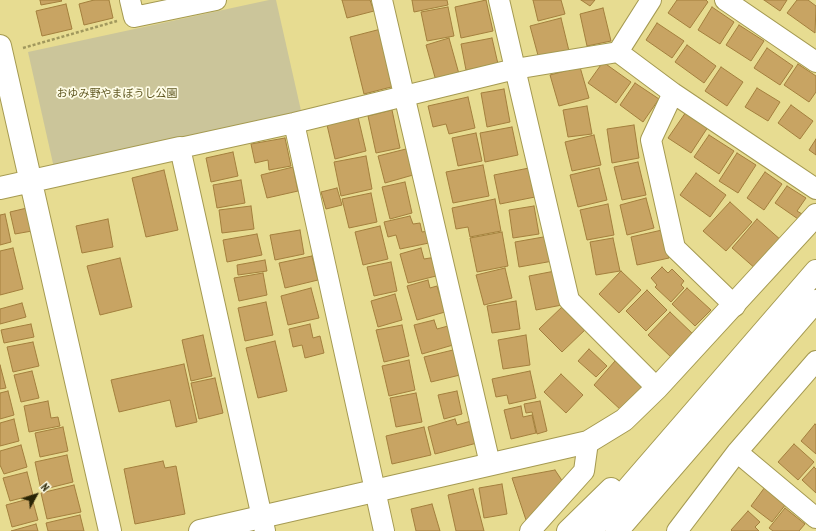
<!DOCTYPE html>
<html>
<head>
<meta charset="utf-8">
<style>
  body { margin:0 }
  #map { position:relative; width:816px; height:531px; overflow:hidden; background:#e7dc91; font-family:"PT Sans Narrow",sans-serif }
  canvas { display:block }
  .north { position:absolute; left:16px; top:475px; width:40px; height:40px; -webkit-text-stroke:3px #fefce6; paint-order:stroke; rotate:50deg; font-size:11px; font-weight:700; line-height:16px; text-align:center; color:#292405 }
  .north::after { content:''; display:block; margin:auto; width:14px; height:18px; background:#292405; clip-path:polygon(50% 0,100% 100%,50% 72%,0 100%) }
</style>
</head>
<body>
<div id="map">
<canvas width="816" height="531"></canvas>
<div class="north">N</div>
</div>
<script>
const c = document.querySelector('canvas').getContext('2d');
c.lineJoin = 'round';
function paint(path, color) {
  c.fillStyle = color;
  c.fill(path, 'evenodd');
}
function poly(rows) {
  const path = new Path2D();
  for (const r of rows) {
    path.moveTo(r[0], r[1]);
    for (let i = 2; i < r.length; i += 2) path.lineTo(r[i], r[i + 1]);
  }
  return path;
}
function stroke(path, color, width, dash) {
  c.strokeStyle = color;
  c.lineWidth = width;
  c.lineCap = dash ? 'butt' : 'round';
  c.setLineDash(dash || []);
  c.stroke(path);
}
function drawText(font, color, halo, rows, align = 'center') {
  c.font = font + ' "PT Sans Narrow","Noto Sans JP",sans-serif';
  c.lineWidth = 3.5;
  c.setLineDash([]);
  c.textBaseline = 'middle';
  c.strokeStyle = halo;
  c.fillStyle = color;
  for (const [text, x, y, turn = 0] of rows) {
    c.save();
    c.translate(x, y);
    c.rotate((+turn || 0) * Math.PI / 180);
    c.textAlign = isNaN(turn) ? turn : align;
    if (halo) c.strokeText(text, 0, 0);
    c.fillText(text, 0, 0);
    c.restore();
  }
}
paint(poly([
  [269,0,276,0,302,115,54,168,28,52]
]), '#cbc59a');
const building = poly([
  [40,0,61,0,62,1,41,5,40,0],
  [94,0,109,0,113,18,84,25,79,4,94,0],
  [342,0,370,0,374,11,347,18,342,0],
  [412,0,447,0,448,5,414,12,412,0],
  [486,0,493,31,461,38,455,7,486,0],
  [533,0,561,0,565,14,538,21,533,0],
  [581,0,595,0,590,6,581,0],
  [677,0,706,0,708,2,690,28,668,13,677,0],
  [764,0,787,0,780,11,764,0],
  [797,0,808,0,816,6,815,33,787,13,797,0],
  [66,4,72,29,42,36,36,11,66,4],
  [448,7,454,36,427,41,421,12,448,7],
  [712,7,734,22,720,44,698,30,712,7],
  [603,8,611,41,587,46,580,14,603,8],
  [561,18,569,51,539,59,530,26,561,18],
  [657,23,684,41,672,58,646,40,657,23],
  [739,25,764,41,751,61,726,45,739,25],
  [381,29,395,86,364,94,350,37,381,29],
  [449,38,459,74,436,81,426,45,449,38],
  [492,38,498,64,466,70,461,44,492,38],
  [687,45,716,66,704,83,675,62,687,45],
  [767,48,793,66,780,85,754,68,767,48],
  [603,62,631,82,616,103,588,83,603,62],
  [798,64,816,76,816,92,809,102,784,85,798,64],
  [580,67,589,98,559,106,550,75,580,67],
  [721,67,743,82,727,106,705,91,721,67],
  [635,83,659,99,643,122,620,105,635,83],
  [757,88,780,102,768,121,745,107,757,88],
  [504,89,510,122,487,127,481,93,504,89],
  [468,97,475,128,449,134,446,124,433,127,428,106,468,97],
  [791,105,813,121,800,139,778,123,791,105],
  [587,106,592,134,568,137,563,110,587,106],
  [392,110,400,148,376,153,368,116,392,110],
  [686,112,708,127,691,153,668,138,686,112],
  [358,117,366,151,335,159,327,125,358,117],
  [634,125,639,158,612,163,607,129,634,125],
  [512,127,518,155,485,162,480,133,512,127],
  [476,133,482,161,458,166,452,138,476,133],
  [594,135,601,165,572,171,565,142,594,135],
  [709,135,734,151,719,174,694,157,709,135],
  [285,138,291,166,269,170,268,160,255,163,251,144,285,138],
  [816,139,816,155,809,150,816,139],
  [406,149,413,175,385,183,378,156,406,149],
  [233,152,238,176,211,182,206,158,233,152],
  [737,153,756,165,738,193,719,181,737,153],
  [366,156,372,189,341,196,334,162,366,156],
  [638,162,646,195,622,200,614,167,638,162],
  [483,165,489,196,453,203,446,172,483,165],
  [293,167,298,191,267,198,261,175,293,167],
  [534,167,540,196,500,204,494,175,534,167],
  [599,168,607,200,578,207,570,175,599,168],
  [164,170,178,230,146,237,132,178,164,170],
  [765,172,782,184,764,210,747,198,765,172],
  [696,173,726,195,710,217,680,195,696,173],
  [241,180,245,203,217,208,213,185,241,180],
  [405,182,412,213,390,219,382,187,405,182],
  [787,186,806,198,797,211,802,214,798,219,775,203,787,186],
  [337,188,342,205,326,209,321,192,337,188],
  [371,193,377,222,349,228,342,199,371,193],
  [646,198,654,228,627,235,620,205,646,198],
  [495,199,501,231,470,237,468,227,456,229,452,208,495,199],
  [730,202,752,222,726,251,703,231,730,202],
  [608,204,614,235,587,240,580,210,608,204],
  [251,206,254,229,222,233,219,210,251,206],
  [534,206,539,234,513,238,509,210,534,206],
  [27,208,32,231,15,234,10,212,27,208],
  [5,214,11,242,0,245,0,215,5,214],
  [410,216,413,224,420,223,422,232,428,231,429,243,400,249,396,235,388,237,384,222,410,216],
  [108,219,113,247,82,253,76,226,108,219],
  [757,219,782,241,757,270,732,248,757,219],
  [380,226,388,259,363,265,355,232,380,226],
  [300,230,304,254,275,260,270,235,300,230],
  [662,230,669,258,637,265,631,237,662,230],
  [502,232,508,266,477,272,470,238,502,232],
  [257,234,262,255,227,262,223,240,257,234],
  [549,236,553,261,519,267,515,242,549,236],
  [613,238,620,271,596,275,590,242,613,238],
  [13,248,23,289,0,295,0,251,13,248],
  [421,248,424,259,436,257,440,275,408,283,400,254,421,248],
  [312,256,318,280,285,288,279,263,312,256],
  [120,258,132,307,100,315,87,266,120,258],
  [265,260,267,271,238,275,237,265,265,260],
  [391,262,397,291,374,296,367,267,391,262],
  [662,267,668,273,672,269,684,281,681,285,684,288,671,302,655,287,657,285,651,278,662,267],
  [505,268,512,298,484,305,476,275,505,268],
  [555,271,562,305,536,310,529,276,555,271],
  [621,271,641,290,619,313,599,294,621,271],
  [263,273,267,295,239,301,234,278,263,273],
  [428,280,430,288,437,286,445,312,417,320,407,286,428,280],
  [311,288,319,318,288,325,281,296,311,288],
  [687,288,711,310,695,326,672,304,687,288],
  [647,290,667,310,646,331,626,311,647,290],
  [395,294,402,320,378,327,371,301,395,294],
  [516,301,520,329,492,333,487,306,516,301],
  [266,302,273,335,245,341,238,308,266,302],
  [22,303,26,317,0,324,0,309,22,303],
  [564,305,587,328,562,352,539,329,564,305],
  [670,312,695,336,673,359,648,335,670,312],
  [434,320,437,329,448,326,453,345,422,354,414,325,434,320],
  [31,324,34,337,4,343,1,330,31,324],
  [310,324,313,338,320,336,324,353,305,358,302,345,293,347,289,329,310,324],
  [402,325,409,356,384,362,376,330,402,325],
  [203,335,212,376,191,381,182,340,203,335],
  [526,335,530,365,503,369,498,340,526,335],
  [275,341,287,391,258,398,246,348,275,341],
  [33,342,39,366,13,372,7,347,33,342],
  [589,349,607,366,596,377,578,361,589,349],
  [453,350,460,375,431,382,424,357,453,350],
  [409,360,415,390,389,396,382,366,409,360],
  [615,361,644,387,622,411,594,385,615,361],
  [184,364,197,422,176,427,170,400,119,412,111,380,184,364],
  [0,365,6,388,0,389,0,365],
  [32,371,39,398,21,402,14,375,32,371],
  [530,371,536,398,509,404,507,395,496,397,492,379,530,371],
  [561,374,583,395,566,413,544,392,561,374],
  [215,378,223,413,199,419,191,383,215,378],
  [8,391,14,415,0,419,0,393,8,391],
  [457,391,462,414,444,419,438,395,457,391],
  [416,393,422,422,396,427,390,398,416,393],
  [48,401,51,418,58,417,60,426,29,432,24,406,48,401],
  [540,401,547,431,537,434,532,412,526,413,524,404,540,401],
  [521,406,523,417,532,415,536,433,511,439,504,410,521,406],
  [14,419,19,441,0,446,0,423,14,419],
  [455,419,457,425,471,421,477,443,435,454,428,427,455,419],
  [815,424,816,425,816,454,801,441,815,424],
  [63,427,68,451,40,457,35,433,63,427],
  [424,427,431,455,392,464,386,436,424,427],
  [794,444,814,462,798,480,778,462,794,444],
  [21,445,27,467,4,474,0,465,0,451,21,445],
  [67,455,73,482,41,490,35,462,67,455],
  [163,461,165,468,176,466,185,514,135,524,124,469,163,461],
  [814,467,816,469,816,493,802,480,814,467],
  [555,470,563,482,527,523,512,478,555,470],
  [27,472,33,495,10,501,3,478,27,472],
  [502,484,507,514,484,518,479,488,502,484],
  [74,485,81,512,47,519,41,493,74,485],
  [765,487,786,504,772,522,751,506,765,487],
  [473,489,484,531,456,531,448,495,473,489],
  [32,498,38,520,12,527,6,505,32,498],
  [432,504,440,531,416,531,411,509,432,504],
  [785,508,805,524,799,531,773,531,769,528,785,508],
  [748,511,760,522,755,527,759,531,732,531,731,530,748,511],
  [80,515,84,531,48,531,46,523,80,515],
  [36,524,38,531,11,531,36,524]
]);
paint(building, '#c8a463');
stroke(building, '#a37f3d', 1);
const minor = poly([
  [130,0,134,17,216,0],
  [382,0,490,464],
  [499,0,569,300,657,388],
  [725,0,816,62],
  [618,52,651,0],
  [673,93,651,140,675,248,735,306],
  [294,123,384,531],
  [737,452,816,518],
  [265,531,180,148,294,123,515,69,618,52,673,93,816,189],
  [530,531,584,471,588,442],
  [677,531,737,452,816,361]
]);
const tertiary = poly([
  [0,46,110,531],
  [0,188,180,148],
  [200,531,588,442,624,420,657,388,816,215],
  [568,531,611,489],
  [591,531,816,271],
  [617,531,816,301]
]);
stroke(minor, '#a59a51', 22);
stroke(tertiary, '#a59a51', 24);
stroke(poly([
  [23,48,117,21]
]), '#a1985d', 2.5, [3, 2]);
stroke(minor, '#fff', 20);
stroke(tertiary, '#fff', 22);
drawText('11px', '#5f5721', '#fefce6', [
  ["おゆみ野やまぼうし公園",117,94]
]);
</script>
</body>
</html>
